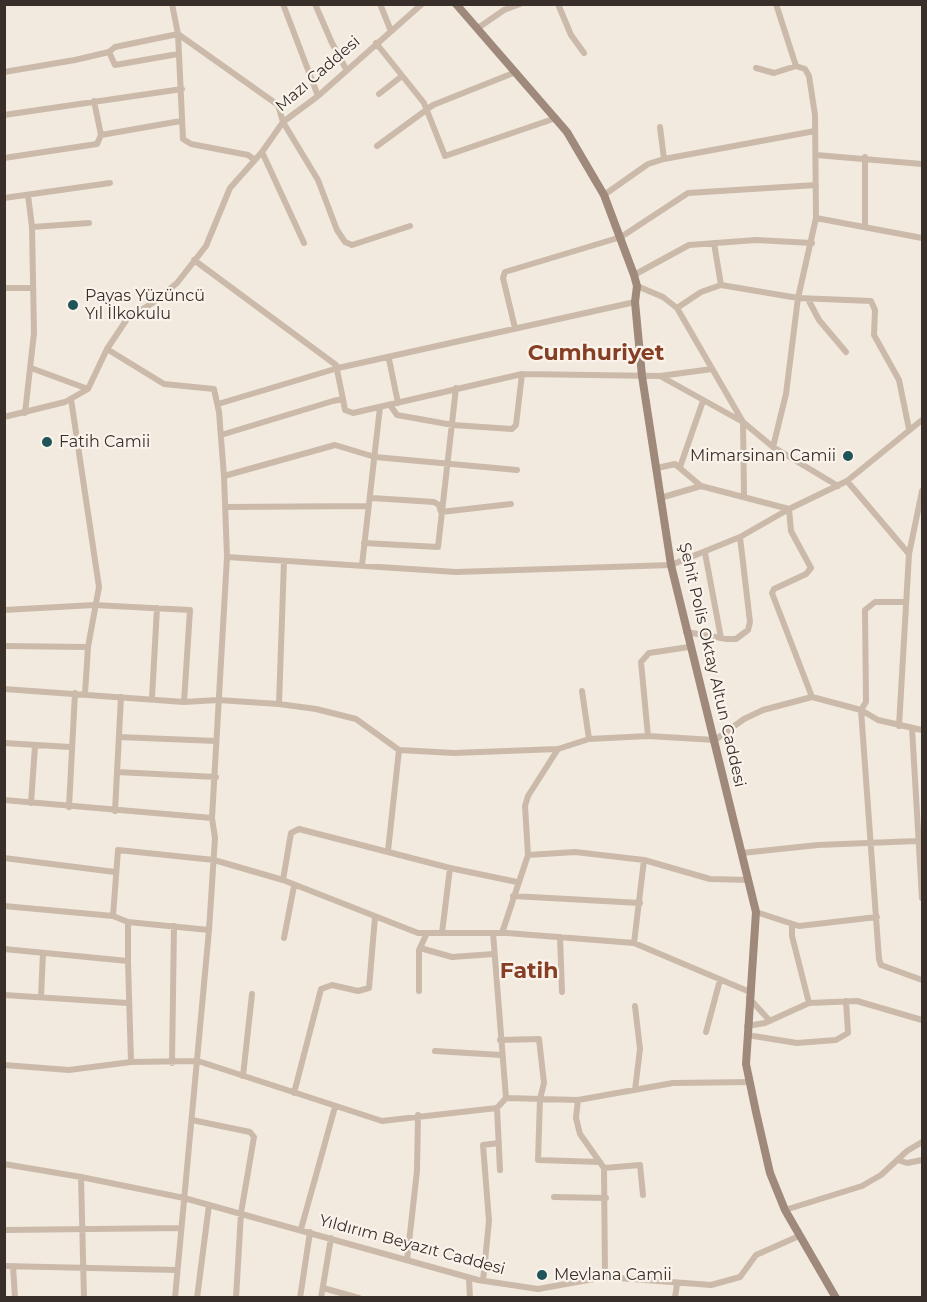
<!DOCTYPE html>
<html>
<head>
<meta charset="utf-8">
<style>
  body { margin:0 }
  #map { position:relative; width:927px; height:1302px; overflow:hidden; background:#f2eade; font-family:Montserrat,sans-serif }
  canvas { display:block }
  .frame { position:absolute; inset:0; border:6px solid #382f2a; pointer-events:none }
</style>
</head>
<body>
<div id="map">
<canvas width="927" height="1302"></canvas>
<div class="frame"></div>
</div>
<script>
const c = document.querySelector('canvas').getContext('2d');
c.lineJoin = 'round';
function poly(rows) {
  const path = new Path2D();
  for (const r of rows) {
    path.moveTo(r[0], r[1]);
    for (let i = 2; i < r.length; i += 2) path.lineTo(r[i], r[i + 1]);
  }
  return path;
}
function stroke(path, color, width, dash) {
  c.strokeStyle = color;
  c.lineWidth = width;
  c.lineCap = dash ? 'butt' : 'round';
  c.setLineDash(dash || []);
  c.stroke(path);
}
function drawText(font, color, halo, rows, align = 'center') {
  c.font = font + ' Montserrat,sans-serif';
  c.lineWidth = 4.5;
  c.setLineDash([]);
  c.textBaseline = 'middle';
  c.strokeStyle = halo;
  c.fillStyle = color;
  for (const [text, x, y, turn = 0] of rows) {
    c.save();
    c.translate(x, y);
    c.rotate((+turn || 0) * Math.PI / 180);
    c.textAlign = isNaN(turn) ? turn : align;
    if (halo) c.strokeText(text, 0, 0);
    c.fillText(text, 0, 0);
    c.restore();
  }
}
stroke(poly([
  [172,4,178,34,183,139,191,144,248,155,255,160],
  [283,4,318,96],
  [315,4,332,43,346,69],
  [380,4,391,31],
  [558,4,571,35,584,53],
  [776,4,796,66],
  [478,28,504,10,520,4],
  [376,43,424,103,445,156,556,118],
  [109,52,115,65,178,54],
  [756,68,774,73,796,66,805,69,809,76,815,115,816,218,798,298,786,394,773,447],
  [4,72,75,60,109,52,115,47,178,34,278,105,283,122,318,180,337,230,345,242,352,245,410,226],
  [379,94,402,76],
  [94,101,101,135],
  [4,115,182,89],
  [660,127,664,159],
  [377,146,433,105,516,72],
  [262,152,304,243],
  [816,155,922,164],
  [4,158,97,144,101,135,181,121],
  [604,195,648,164,664,159,815,131],
  [4,198,110,183],
  [816,218,922,238],
  [865,226,865,157],
  [32,227,89,223],
  [714,243,721,285],
  [194,260,336,365,343,399],
  [634,275,689,245,756,240,812,243],
  [637,286,663,297,677,308,743,422,773,447,838,486],
  [4,288,33,288],
  [808,299,819,320,846,352],
  [677,308,701,292,721,285,798,298,871,301,875,310,874,335,899,380,909,429],
  [515,328,503,278,505,272,621,237,688,193,816,185],
  [107,349,164,384,214,389,219,412,224,476,335,445,375,457,517,470],
  [389,359,398,403],
  [31,368,88,389],
  [660,376,743,422,744,495],
  [71,399,99,587,88,647,85,694],
  [218,404,338,368,635,302],
  [390,405,397,415,453,425,512,429,516,425,522,374],
  [25,413,34,333,32,227,28,195],
  [4,417,65,402,88,389,107,349,127,319,154,302,177,283,206,246,230,188,262,152,283,122,318,96,422,4],
  [221,435,333,401,343,399,345,410,353,413,522,374,660,376,712,369],
  [680,467,703,401],
  [657,468,675,464,701,486],
  [847,481,909,554],
  [372,498,434,502,439,505,441,512,511,504],
  [660,498,701,486,789,509],
  [225,507,368,506],
  [364,543,438,547,456,388],
  [705,553,721,638],
  [227,557,456,572,671,565,740,537,789,509],
  [362,565,380,407],
  [906,602,875,602,865,610,866,702,861,710,879,959,881,965,922,980],
  [4,610,94,605,190,610,184,702],
  [686,632,727,639,736,639,748,630,750,622,740,537],
  [4,646,88,647],
  [4,689,184,702,218,700,279,704,316,709,356,719,399,750,454,753,558,749,589,739,648,736,715,740,744,719,763,710,812,697,861,710,878,720,922,730],
  [582,691,589,739],
  [812,697,772,593,774,589,806,574,811,568,791,531,789,509,847,481,922,420],
  [152,698,157,608],
  [279,704,284,561],
  [899,726,909,554,922,491],
  [912,728,922,898],
  [648,736,641,662,649,653,689,647],
  [119,737,216,741],
  [4,743,70,747],
  [117,772,216,777],
  [4,800,212,818,215,838,209,930,175,1298],
  [31,803,35,746],
  [69,807,75,693],
  [115,811,121,697],
  [212,818,227,557,224,476],
  [388,851,399,750],
  [742,853,818,845,917,841],
  [528,855,575,852,644,860,634,943],
  [4,858,115,872],
  [644,860,710,879,749,880],
  [283,880,291,833,299,829,450,868,517,882],
  [513,896,640,903],
  [4,906,113,916,128,922,209,930],
  [756,912,799,926,877,917],
  [113,916,118,850,214,860,283,880,418,933,507,933,634,943,750,992],
  [792,925,792,936,809,1003],
  [442,933,450,868],
  [502,933,528,855,525,806,528,796,558,749],
  [560,937,562,992],
  [284,938,294,886],
  [420,948,452,957,494,954],
  [4,949,128,961,128,922],
  [128,961,131,1062],
  [419,991,419,950,427,933],
  [4,995,128,1003],
  [41,997,43,953],
  [749,998,769,1020],
  [747,1026,765,1023,809,1003,857,1001,922,1020],
  [706,1032,720,980],
  [747,1035,797,1043,836,1040,848,1033,846,1001],
  [500,1040,539,1039,544,1083,540,1099,538,1160,600,1162],
  [435,1051,501,1055],
  [172,1063,174,926],
  [4,1065,69,1070,131,1062,198,1061,382,1121,497,1108,506,1098,493,933],
  [243,1076,252,994],
  [635,1090,640,1049,635,1006],
  [294,1093,321,989,332,985,358,991,369,988,375,917],
  [506,1098,578,1100,576,1118,580,1134,604,1168,605,1277],
  [578,1100,673,1083,750,1082],
  [497,1108,500,1170],
  [192,1120,250,1132,254,1137,241,1213,236,1298],
  [898,1160,907,1163,922,1160],
  [4,1164,81,1177,184,1198,478,1280,538,1289,605,1277,711,1285,740,1277,756,1255,799,1236],
  [604,1168,640,1165,643,1195],
  [81,1177,84,1298],
  [554,1197,606,1198],
  [785,1210,862,1186,881,1175,907,1151,922,1142],
  [301,1229,335,1107],
  [4,1230,181,1228],
  [407,1260,417,1171,418,1115],
  [4,1266,177,1270],
  [13,1266,15,1298],
  [469,1278,470,1298],
  [483,1281,489,1221,483,1145,499,1143],
  [323,1288,359,1298],
  [197,1298,209,1205],
  [300,1298,310,1232],
  [321,1298,331,1238],
  [675,1298,677,1284]
]), '#cbbaaa', 6);
stroke(poly([
  [456,4,567,132,604,195,634,275,637,286,635,302,642,376,671,565,756,912,746,1064,756,1112,770,1173,785,1210,836,1298]
]), '#9e897b', 8);
for (const [x, y, r, color] of [
  [73,305,6,"#1f5459"],
  [47,442,6,"#1f5459"],
  [848,456,6,"#1f5459"],
  [542,1275,6,"#1f5459"]
]) {
  const dot = new Path2D();
  dot.arc(x, y, r, 0, 2 * Math.PI);
  c.fillStyle = color;
  c.fill(dot);
  stroke(dot, '#faf3eb', 2);
}
drawText('16px', '#382f2a', '#faf3eb', [
  ["Mazı Caddesi",318,74,-41],
  ["Şehit Polis Oktay Altun Caddesi",712,665,77],
  ["Yıldırım Beyazıt Caddesi",412,1245,15]
]);
drawText('16px', '#382f2a', '#faf3eb', [
  ["Payas Yüzüncü",85,296],
  ["Yıl İlkokulu",85,314],
  ["Fatih Camii",59,442],
  ["Mimarsinan Camii",836,456,"right"],
  ["Mevlana Camii",554,1275]
], 'left');
drawText('bold 22px', '#863e24', '#faf3eb', [
  ["Cumhuriyet",596,354],
  ["Fatih",529,972]
]);
</script>
</body>
</html>
